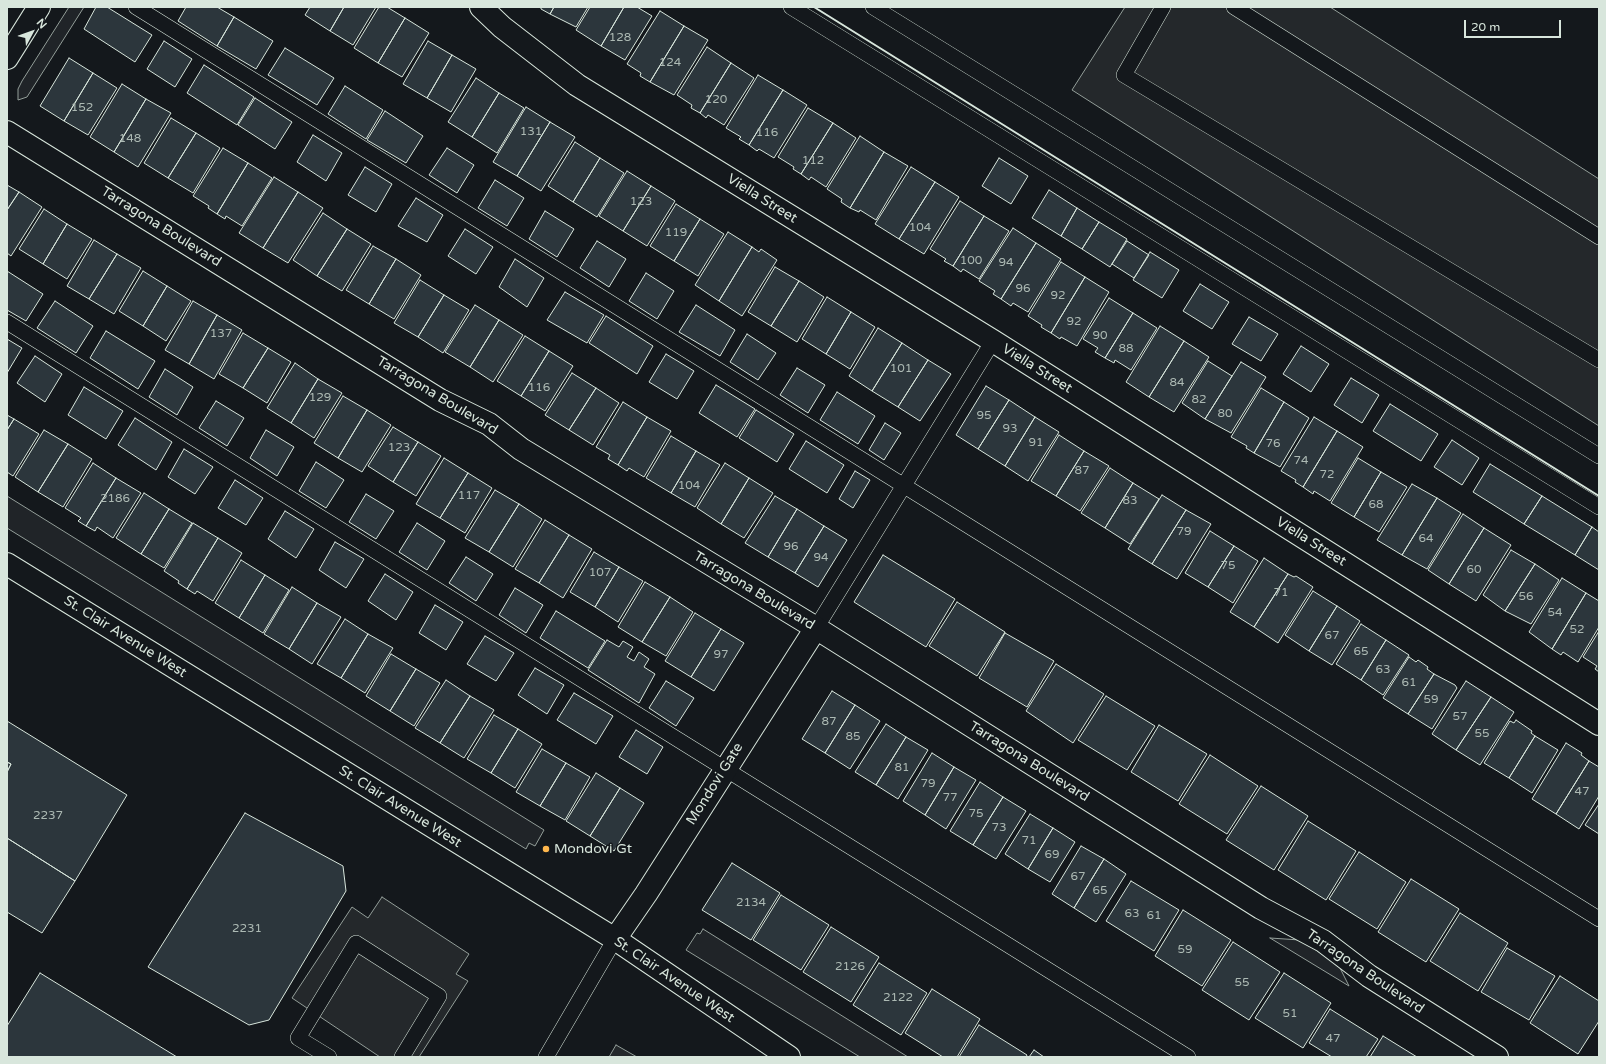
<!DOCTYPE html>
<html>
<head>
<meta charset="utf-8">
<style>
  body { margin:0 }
  #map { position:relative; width:1606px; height:1064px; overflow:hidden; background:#14181c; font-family:"Varela Round",sans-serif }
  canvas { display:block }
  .frame { position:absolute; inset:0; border:8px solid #d8e6dc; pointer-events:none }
  .north { position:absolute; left:12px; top:12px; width:40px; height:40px; -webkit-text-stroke:3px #14181c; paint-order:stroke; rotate:49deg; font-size:11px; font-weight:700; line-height:16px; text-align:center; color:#d8e6dc }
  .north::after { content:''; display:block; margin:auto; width:14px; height:18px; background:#d8e6dc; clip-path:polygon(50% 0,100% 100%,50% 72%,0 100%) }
  .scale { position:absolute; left:1464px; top:20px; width:97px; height:18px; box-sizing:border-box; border:2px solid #d8e6dc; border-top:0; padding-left:5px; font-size:12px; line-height:14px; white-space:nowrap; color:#d8e6dc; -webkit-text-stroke:3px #14181c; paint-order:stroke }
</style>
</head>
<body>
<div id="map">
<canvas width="1606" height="1064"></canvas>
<div class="frame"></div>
<div class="north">N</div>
<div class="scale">20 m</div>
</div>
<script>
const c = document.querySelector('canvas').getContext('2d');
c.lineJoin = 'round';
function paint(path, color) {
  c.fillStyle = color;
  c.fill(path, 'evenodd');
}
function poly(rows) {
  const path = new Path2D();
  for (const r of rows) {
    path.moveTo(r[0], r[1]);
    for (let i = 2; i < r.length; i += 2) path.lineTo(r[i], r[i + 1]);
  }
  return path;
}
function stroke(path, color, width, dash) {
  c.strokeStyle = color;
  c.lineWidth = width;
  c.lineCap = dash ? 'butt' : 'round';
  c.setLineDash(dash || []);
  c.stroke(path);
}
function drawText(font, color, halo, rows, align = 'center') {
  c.font = font + ' "Varela Round",sans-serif';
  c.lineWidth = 3;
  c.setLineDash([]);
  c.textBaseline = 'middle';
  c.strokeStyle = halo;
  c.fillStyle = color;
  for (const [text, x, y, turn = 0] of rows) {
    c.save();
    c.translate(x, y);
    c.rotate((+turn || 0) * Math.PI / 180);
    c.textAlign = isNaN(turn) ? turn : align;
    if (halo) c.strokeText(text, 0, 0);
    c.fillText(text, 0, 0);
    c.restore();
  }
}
const green = poly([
  [69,7,84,7,27,97,18,100,18,89,22,81,69,7],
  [7,496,544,830,535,846,529,843,526,849,7,528,7,496],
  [703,929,908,1057,860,1057,686,950,697,933,700,934,703,929],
  [1270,938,1300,940,1338,964,1349,986,1270,938]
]);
paint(green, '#202428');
stroke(green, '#939e99', 1);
const parking = poly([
  [1125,7,1330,7,1599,179,1599,426,1072,90,1125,7],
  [382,897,469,954,456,974,468,981,419,1057,380,1057,292,998,352,907,368,918,382,897],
  [616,1045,637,1057,609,1057,616,1045]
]);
paint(parking, '#24282b');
stroke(parking, '#939e99', 1);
const building = poly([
  [96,7,107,7,152,35,135,62,84,29,96,7],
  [186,7,217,7,234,17,217,46,178,21,186,7],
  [310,7,344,7,330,31,305,15,310,7],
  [344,7,376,7,353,45,330,31,344,7],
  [379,7,387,7,405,18,378,63,354,48,379,7],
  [541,7,554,7,550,14,541,9,541,7],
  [554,7,588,7,576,27,550,14,554,7],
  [590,7,624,7,601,46,576,30,590,7],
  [624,7,637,7,652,16,625,60,601,46,624,7],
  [660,11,684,26,650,82,640,76,641,73,627,64,660,11],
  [234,17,273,41,256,69,217,46,234,17],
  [405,18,429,33,402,77,378,63,405,18],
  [684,26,708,40,674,95,650,82,684,26],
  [164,41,192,59,175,87,147,69,164,41],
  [428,41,452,55,427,98,403,84,428,41],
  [707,47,731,63,700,113,691,108,692,105,677,95,707,47],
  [285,48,334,78,317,105,268,75,285,48],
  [452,55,476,69,451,112,427,98,452,55],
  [69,58,93,73,64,121,40,106,69,58],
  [731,63,754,78,724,125,708,115,706,118,700,113,731,63],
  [204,65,254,97,237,125,187,93,204,65],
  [93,73,117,88,88,135,64,121,93,73],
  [758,75,783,90,749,145,739,139,741,137,726,128,758,75],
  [476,78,499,93,472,137,448,122,476,78],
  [122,84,146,99,114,152,90,137,122,84],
  [345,86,383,110,366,139,328,114,345,86],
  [783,90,807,105,774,158,759,149,757,151,749,145,783,90],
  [499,93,524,108,497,153,472,137,499,93],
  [255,98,292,122,275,149,238,125,255,98],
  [146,99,171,113,138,167,114,152,146,99],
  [526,107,550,122,517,176,493,162,526,107],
  [808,108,833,123,801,174,793,169,794,167,778,157,808,108],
  [385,111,423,136,406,163,367,140,385,111],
  [171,118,196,133,168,178,144,163,171,118],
  [550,122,575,137,541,191,517,176,550,122],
  [833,123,856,138,826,187,811,177,809,180,801,174,833,123],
  [196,133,220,148,193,193,168,178,196,133],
  [313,135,342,153,326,181,297,162,313,135],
  [860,136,884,152,850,208,841,202,842,199,827,189,860,136],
  [575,142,600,158,573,202,548,186,575,142],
  [223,148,248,163,217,214,208,208,209,206,193,196,223,148],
  [447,148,474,165,457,193,429,175,447,148],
  [884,152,908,166,876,220,860,210,859,212,850,208,884,152],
  [600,158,624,173,597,217,573,202,600,158],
  [999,158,1028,176,1011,204,982,186,999,158],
  [248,163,272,178,242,226,226,216,225,219,217,214,248,163],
  [365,167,392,184,376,212,348,195,365,167],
  [911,167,935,182,899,239,875,224,911,167],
  [627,171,651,186,623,231,599,216,627,171],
  [274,177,298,192,263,248,239,233,274,177],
  [495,180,524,198,507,226,478,208,495,180],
  [935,182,959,197,924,254,899,239,935,182],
  [7,185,19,192,7,210,7,185],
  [651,186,675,201,647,246,623,231,651,186],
  [1049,190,1077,208,1061,236,1032,218,1049,190],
  [19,192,42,207,11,256,7,253,7,210,19,192],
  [298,192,323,208,288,263,263,248,298,192],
  [416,198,443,215,427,242,398,226,416,198],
  [960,201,984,216,953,266,944,261,946,259,930,249,960,201],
  [676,204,700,219,674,261,650,246,676,204],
  [1077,208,1099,222,1082,249,1061,236,1077,208],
  [44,209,67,224,43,264,19,249,44,209],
  [545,211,574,229,557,257,529,239,545,211],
  [323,213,347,229,317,276,293,260,323,213],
  [984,216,1009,231,979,279,963,269,961,272,953,266,984,216],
  [700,219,724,234,698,276,674,261,700,219],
  [1099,222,1127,239,1110,267,1082,249,1099,222],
  [67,224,92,239,67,279,43,264,67,224],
  [1013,228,1036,243,1001,299,993,294,995,291,979,281,1013,228],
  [347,229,371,244,342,291,317,276,347,229],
  [465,229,493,247,476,274,448,256,465,229],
  [728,232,752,247,719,301,695,285,728,232],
  [94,240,117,254,89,299,67,286,94,240],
  [597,241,626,259,609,287,580,268,597,241],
  [1127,241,1149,255,1134,278,1112,264,1127,241],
  [1036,243,1061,259,1028,312,1013,303,1011,306,1001,299,1036,243],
  [373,246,396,259,369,304,346,290,373,246],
  [752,247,759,252,761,249,777,260,742,316,719,301,752,247],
  [1150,252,1179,270,1162,298,1133,280,1150,252],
  [117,254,141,268,114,314,89,299,117,254],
  [396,259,421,275,394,319,369,304,396,259],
  [515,259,544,278,527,307,499,287,515,259],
  [1061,262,1085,277,1051,333,1041,327,1042,325,1028,316,1061,262],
  [775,267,799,281,771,326,748,312,775,267],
  [7,271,43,294,26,321,7,310,7,271],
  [143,271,167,286,143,326,119,311,143,271],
  [646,273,674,291,657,319,629,301,646,273],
  [1085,277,1109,292,1077,346,1061,337,1060,339,1051,333,1085,277],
  [420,280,444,295,418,337,394,323,420,280],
  [799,281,824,297,797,342,771,326,799,281],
  [1200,284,1229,302,1212,329,1183,311,1200,284],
  [167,286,191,301,166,341,143,326,167,286],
  [565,292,604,315,587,343,547,320,565,292],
  [444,295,469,310,443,353,418,337,444,295],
  [827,297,851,312,826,354,802,339,827,297],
  [1109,298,1133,313,1105,358,1095,352,1098,348,1083,339,1109,298],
  [55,301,93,326,76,353,37,328,55,301],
  [193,301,217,315,189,364,165,350,193,301],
  [475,305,499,320,470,367,445,352,475,305],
  [696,305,735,330,720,356,679,332,696,305],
  [851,312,875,327,850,369,826,354,851,312],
  [1133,313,1157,328,1131,370,1115,360,1114,363,1105,358,1133,313],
  [217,315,242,330,214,379,189,364,217,315],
  [606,316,653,346,637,374,589,343,606,316],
  [1249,317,1278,334,1261,361,1232,344,1249,317],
  [499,320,523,335,493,382,470,367,499,320],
  [1160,326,1184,341,1149,397,1126,382,1160,326],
  [878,328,902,343,872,391,849,376,878,328],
  [106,331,155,361,138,389,90,358,106,331],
  [243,333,268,348,243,388,219,374,243,333],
  [747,334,776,353,758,380,730,362,747,334],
  [525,336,549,351,521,396,497,381,525,336],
  [7,339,22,348,7,373,7,339],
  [1184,341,1209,357,1174,412,1149,397,1184,341],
  [902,343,928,360,898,407,872,391,902,343],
  [1301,346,1329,364,1311,392,1283,374,1301,346],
  [268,348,291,362,267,403,243,388,268,348],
  [549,351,573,366,545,411,521,396,549,351],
  [666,354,694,371,677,399,649,382,666,354],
  [35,356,62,374,45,402,17,383,35,356],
  [928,360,951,374,920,421,898,407,928,360],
  [1208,361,1232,376,1205,419,1182,403,1208,361],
  [1241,362,1266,377,1231,433,1205,419,1241,362],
  [295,363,318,379,291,423,267,408,295,363],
  [797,368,825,385,808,413,780,395,797,368],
  [165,369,193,387,177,415,149,397,165,369],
  [572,373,596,388,569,430,545,415,572,373],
  [1351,378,1379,395,1362,423,1334,405,1351,378],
  [318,379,342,393,314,438,291,423,318,379],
  [716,385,755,409,737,437,699,413,716,385],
  [986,386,1009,400,978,449,956,435,986,386],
  [84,387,123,411,106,439,68,415,84,387],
  [596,388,619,403,593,445,569,430,596,388],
  [1261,388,1284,402,1254,453,1246,448,1247,446,1231,437,1261,388],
  [837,392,875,416,858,444,820,420,837,392],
  [343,396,367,410,338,458,314,443,343,396],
  [1009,400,1035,417,1005,466,978,449,1009,400],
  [216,401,244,418,227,446,199,428,216,401],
  [623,402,647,417,618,465,608,459,610,455,596,447,623,402],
  [1284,402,1309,418,1280,467,1254,453,1284,402],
  [1390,404,1438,434,1421,461,1373,431,1390,404],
  [367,410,391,425,362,472,338,458,367,410],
  [756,410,794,434,777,462,739,438,756,410],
  [7,415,14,419,7,430,7,415],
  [647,417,671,431,644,477,629,468,627,471,618,465,647,417],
  [1035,417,1059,432,1028,481,1005,466,1035,417],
  [1314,417,1337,431,1303,487,1295,482,1296,480,1281,471,1314,417],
  [135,418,172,442,156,470,118,445,135,418],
  [14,419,39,434,13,476,7,472,7,430,14,419],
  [885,423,901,433,884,460,869,450,885,423],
  [393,427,418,442,393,482,368,466,393,427],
  [44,430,68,444,38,492,15,477,44,430],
  [266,430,294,447,277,476,250,458,266,430],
  [1337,431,1363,447,1330,501,1314,491,1313,494,1303,487,1337,431],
  [1059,435,1084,451,1056,496,1031,481,1059,435],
  [671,436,696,451,671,493,646,478,671,436],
  [1452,440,1479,458,1462,485,1434,467,1452,440],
  [806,441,844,465,827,493,789,469,806,441],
  [418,442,441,456,416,496,393,482,418,442],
  [68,444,92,459,63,507,38,492,68,444],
  [184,449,213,467,195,494,168,477,184,449],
  [696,451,720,465,695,507,671,493,696,451],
  [1084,451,1109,466,1080,511,1056,496,1084,451],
  [444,458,468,473,440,518,416,504,444,458],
  [1358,458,1381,472,1354,517,1331,503,1358,458],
  [316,462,344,480,326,508,299,491,316,462],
  [93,463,116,478,86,526,78,521,81,518,65,508,93,463],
  [725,463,749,478,721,524,697,508,725,463],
  [1490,464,1542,496,1524,524,1473,492,1490,464],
  [1110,468,1133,483,1105,528,1081,513,1110,468],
  [855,471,870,480,853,508,839,499,855,471],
  [1381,472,1407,487,1379,532,1354,517,1381,472],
  [468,473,492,488,465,533,440,518,468,473],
  [116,478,141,493,113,538,97,527,95,531,86,526,116,478],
  [749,478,773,493,744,538,721,524,749,478],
  [235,480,263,498,246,525,218,508,235,480],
  [1133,483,1159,499,1130,544,1105,528,1133,483],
  [1412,484,1437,498,1402,555,1377,540,1412,484],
  [495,490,519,504,489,552,465,538,495,490],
  [144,493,169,509,141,554,116,538,144,493],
  [366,494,394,511,376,539,349,522,366,494],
  [1162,495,1186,510,1152,564,1128,549,1162,495],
  [775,496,797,509,768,557,745,543,775,496],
  [1542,496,1592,527,1575,555,1524,524,1542,496],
  [1437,498,1461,513,1427,569,1402,555,1437,498],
  [519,504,542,519,513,567,489,552,519,504],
  [169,509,192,523,164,568,141,554,169,509],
  [797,509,824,526,795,573,768,557,797,509],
  [1186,510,1211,524,1177,579,1152,564,1186,510],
  [285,511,314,529,296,558,268,539,285,511],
  [1463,514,1484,528,1449,584,1428,570,1463,514],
  [545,520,569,535,539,583,515,569,545,520],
  [193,523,218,538,187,589,178,583,179,581,164,571,193,523],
  [417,523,445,541,427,570,399,552,417,523],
  [824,526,847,540,818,587,795,573,824,526],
  [1592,527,1599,532,1599,570,1575,555,1592,527],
  [1484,528,1511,545,1476,601,1449,584,1484,528],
  [1210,531,1234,546,1208,587,1185,573,1210,531],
  [569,535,592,549,563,598,539,583,569,535],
  [218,538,242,553,213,601,197,591,195,594,187,589,218,538],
  [335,542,364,559,346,588,319,570,335,542],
  [1234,546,1258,561,1233,603,1208,587,1234,546],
  [1511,550,1535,564,1505,611,1483,595,1511,550],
  [594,552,619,567,595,607,570,592,594,552],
  [883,555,955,599,926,647,854,602,883,555],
  [466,557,493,574,476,601,449,583,466,557],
  [1264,558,1288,574,1254,627,1230,612,1264,558],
  [241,560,265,575,239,618,215,603,241,560],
  [1535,564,1559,580,1531,624,1505,611,1535,564],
  [619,567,643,581,618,622,595,607,619,567],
  [385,574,413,592,396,620,368,601,385,574],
  [1288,574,1294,577,1296,576,1313,587,1278,643,1254,627,1288,574],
  [265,575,289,590,263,633,239,618,265,575],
  [1562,578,1586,593,1552,649,1529,632,1562,578],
  [645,582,670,597,642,642,618,627,645,582],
  [292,587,317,603,289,649,264,634,292,587],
  [515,588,543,605,526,633,499,615,515,588],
  [1313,591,1337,606,1309,651,1285,635,1313,591],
  [1586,593,1599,601,1599,627,1578,662,1563,652,1561,655,1552,649,1586,593],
  [670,597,693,612,666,656,642,642,670,597],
  [957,602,1005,632,977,676,929,646,957,602],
  [317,603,341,617,312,664,289,649,317,603],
  [435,605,463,622,446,650,419,633,435,605],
  [1337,606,1360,621,1332,665,1309,651,1337,606],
  [556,611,605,641,588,668,540,638,556,611],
  [695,613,721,629,691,677,665,661,695,613],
  [345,619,368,634,341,678,317,664,345,619],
  [1361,624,1386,640,1361,680,1336,664,1361,624],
  [721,629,744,643,714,691,691,677,721,629],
  [1599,631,1599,672,1595,669,1597,666,1583,657,1599,631],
  [1005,633,1054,661,1027,707,979,678,1005,633],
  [368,634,393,648,365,693,341,678,368,634],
  [485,636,514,653,496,681,467,664,485,636],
  [607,640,619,647,623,641,633,647,627,657,634,661,639,652,649,659,644,667,655,674,639,703,588,670,607,640],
  [1386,640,1409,655,1383,695,1361,680,1386,640],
  [391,654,416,669,390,711,366,696,391,654],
  [1409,657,1416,662,1418,660,1428,667,1427,669,1434,674,1408,714,1383,698,1409,657],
  [1056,664,1104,694,1073,743,1026,711,1056,664],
  [535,668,564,685,547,714,518,695,535,668],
  [416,669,440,683,414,726,390,711,416,669],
  [1434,674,1455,685,1457,688,1432,729,1408,714,1434,674],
  [446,680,470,696,440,743,415,728,446,680],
  [666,681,694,698,676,726,649,708,666,681],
  [1466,681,1491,697,1456,750,1432,734,1466,681],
  [832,691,855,705,825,753,802,739,832,691],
  [574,693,613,716,596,744,557,720,574,693],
  [470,696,494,710,464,758,440,743,470,696],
  [1106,696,1155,726,1127,770,1078,740,1106,696],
  [1491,697,1514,712,1480,765,1456,750,1491,697],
  [855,705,880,721,850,769,825,753,855,705],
  [494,715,518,729,491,773,467,759,494,715],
  [1516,720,1532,731,1531,733,1535,736,1509,778,1484,763,1510,721,1514,723,1516,720],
  [7,721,127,795,75,881,7,838,7,772,11,764,7,762,7,721],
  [886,724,906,737,876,785,855,772,886,724],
  [1159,725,1207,754,1178,801,1131,772,1159,725],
  [518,729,542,744,515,788,491,773,518,729],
  [636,730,663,747,647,774,619,757,636,730],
  [1535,736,1558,750,1532,793,1509,778,1535,736],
  [906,737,928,750,898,799,876,785,906,737],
  [1566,743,1582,753,1581,755,1589,761,1556,814,1532,799,1566,743],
  [542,749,566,763,540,806,516,792,542,749],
  [932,753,954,767,925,815,903,801,932,753],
  [1210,755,1258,786,1227,834,1179,804,1210,755],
  [1589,761,1599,767,1599,796,1579,829,1556,814,1589,761],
  [7,762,11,764,7,772,7,762],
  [566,763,590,777,565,820,540,806,566,763],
  [954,767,976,780,946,829,925,815,954,767],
  [596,773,620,788,590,836,566,821,596,773],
  [980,782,1003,797,973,845,950,831,980,782],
  [1261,786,1308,816,1274,870,1226,840,1261,786],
  [620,788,644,803,614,851,590,836,620,788],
  [1003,797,1026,811,996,859,973,845,1003,797],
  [1599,804,1599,834,1585,825,1599,804],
  [245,813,343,866,346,891,269,1020,249,1025,148,967,245,813],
  [1030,814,1053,828,1028,869,1005,854,1030,814],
  [1308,821,1356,851,1326,900,1278,870,1308,821],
  [1053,828,1075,842,1050,882,1028,869,1053,828],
  [7,838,75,881,42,933,7,912,7,838],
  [1081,846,1104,859,1074,908,1052,894,1081,846],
  [1359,852,1406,882,1377,929,1329,899,1359,852],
  [1104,859,1126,874,1096,922,1074,908,1104,859],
  [732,863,780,893,751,940,702,910,732,863],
  [1411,879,1459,909,1426,962,1378,932,1411,879],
  [1131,881,1179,910,1154,951,1106,921,1131,881],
  [781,895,829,925,801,970,753,940,781,895],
  [1183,910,1231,940,1202,986,1155,956,1183,910],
  [1460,913,1508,943,1478,991,1430,961,1460,913],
  [831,927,879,957,851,1002,803,972,831,927],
  [1233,942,1280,972,1249,1020,1202,990,1233,942],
  [1507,948,1555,976,1529,1020,1481,992,1507,948],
  [879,963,927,993,901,1035,853,1005,879,963],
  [40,973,177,1057,7,1057,7,1026,40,973],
  [1284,973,1331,1003,1303,1048,1255,1018,1284,973],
  [1560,976,1599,1001,1599,1021,1578,1054,1530,1023,1560,976],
  [932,989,980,1019,957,1057,943,1057,905,1033,932,989],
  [1330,1009,1378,1039,1366,1057,1332,1057,1309,1043,1330,1009],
  [979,1025,1027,1055,1026,1057,959,1057,979,1025],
  [1383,1036,1417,1057,1370,1057,1383,1036],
  [1034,1050,1044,1057,1029,1057,1034,1050]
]);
paint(building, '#2c363c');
stroke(building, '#d8e6dc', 1);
const lane = poly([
  [136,7,1599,919],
  [791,7,1599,507],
  [873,7,1599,456],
  [1163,7,1124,75,1599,360],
  [1234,7,1599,237],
  [7,322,1188,1057],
  [816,628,993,341],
  [329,1057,298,1038,356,943,439,996,402,1057],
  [546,1057,615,939]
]);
const street = poly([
  [481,7,502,27,577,85,993,341,1599,724],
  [7,58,39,7],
  [7,132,440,400,489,424,521,449,816,628,1261,908,1323,941,1369,976,1497,1057],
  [615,939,646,894,816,628]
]);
const secondary = poly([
  [7,564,615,939,789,1057]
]);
stroke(lane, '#d8e6dc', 16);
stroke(street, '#d8e6dc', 24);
stroke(secondary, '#d8e6dc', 24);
stroke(lane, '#14181c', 15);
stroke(street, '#14181c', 22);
stroke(secondary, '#14181c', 22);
stroke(poly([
  [814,7,1599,496]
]), '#d8e6dc', 2);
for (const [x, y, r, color] of [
  [546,849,4,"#ffb74d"]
]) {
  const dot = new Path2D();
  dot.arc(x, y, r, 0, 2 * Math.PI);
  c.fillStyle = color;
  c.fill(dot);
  stroke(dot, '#14181c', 1.5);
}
drawText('12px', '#adbab4', null, [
  ["128",620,38],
  ["124",670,63],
  ["120",716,100],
  ["152",82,108],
  ["131",531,132],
  ["116",767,133],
  ["148",130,139],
  ["112",813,161],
  ["123",641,202],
  ["104",920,228],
  ["119",676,233],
  ["100",971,261],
  ["94",1006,263],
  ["96",1023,289],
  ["92",1058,296],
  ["92",1074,322],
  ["137",221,334],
  ["90",1100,336],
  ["88",1126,349],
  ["101",901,369],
  ["84",1177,383],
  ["116",539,388],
  ["129",320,398],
  ["82",1199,400],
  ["80",1225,414],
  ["95",984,416],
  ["93",1010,429],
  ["91",1036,443],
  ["76",1273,444],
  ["123",399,448],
  ["74",1301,461],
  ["87",1082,471],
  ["72",1327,475],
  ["104",689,486],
  ["117",469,496],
  ["2186",115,499],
  ["83",1130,501],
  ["68",1376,505],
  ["79",1184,532],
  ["64",1426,539],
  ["96",791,547],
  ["94",821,558],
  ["75",1228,566],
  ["60",1474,570],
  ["107",600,573],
  ["71",1281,593],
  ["56",1526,597],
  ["54",1555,613],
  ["52",1577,630],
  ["67",1332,636],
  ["65",1361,652],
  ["97",721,655],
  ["63",1383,670],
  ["61",1409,683],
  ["59",1431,700],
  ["57",1460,717],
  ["87",829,722],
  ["55",1482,734],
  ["85",853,737],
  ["81",902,768],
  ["79",928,784],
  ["47",1582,792],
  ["77",950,798],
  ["75",976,814],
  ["2237",48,816],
  ["73",999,828],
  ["71",1029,841],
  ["69",1052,855],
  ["67",1078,877],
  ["65",1100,891],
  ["2134",751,903],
  ["63",1132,914],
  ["61",1154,916],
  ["2231",247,929],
  ["59",1185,950],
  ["2126",850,967],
  ["55",1242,983],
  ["2122",898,998],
  ["51",1290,1014],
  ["47",1333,1039]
]);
drawText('14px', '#d8e6dc', '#14181c', [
  ["Viella Street",762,199,32],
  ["Tarragona Boulevard",161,227,32],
  ["Viella Street",1037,369,32],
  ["Tarragona Boulevard",437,396,31],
  ["Viella Street",1311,542,32],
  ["Tarragona Boulevard",754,591,31],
  ["St. Clair Avenue West",125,637,32],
  ["Tarragona Boulevard",1029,762,32],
  ["Mondovi Gate",715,784,-58],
  ["St. Clair Avenue West",400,807,32],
  ["Tarragona Boulevard",1365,972,34],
  ["St. Clair Avenue West",674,980,34]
]);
drawText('14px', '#d8e6dc', '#14181c', [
  ["Mondovi Gt",554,849]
], 'left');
</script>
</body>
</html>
